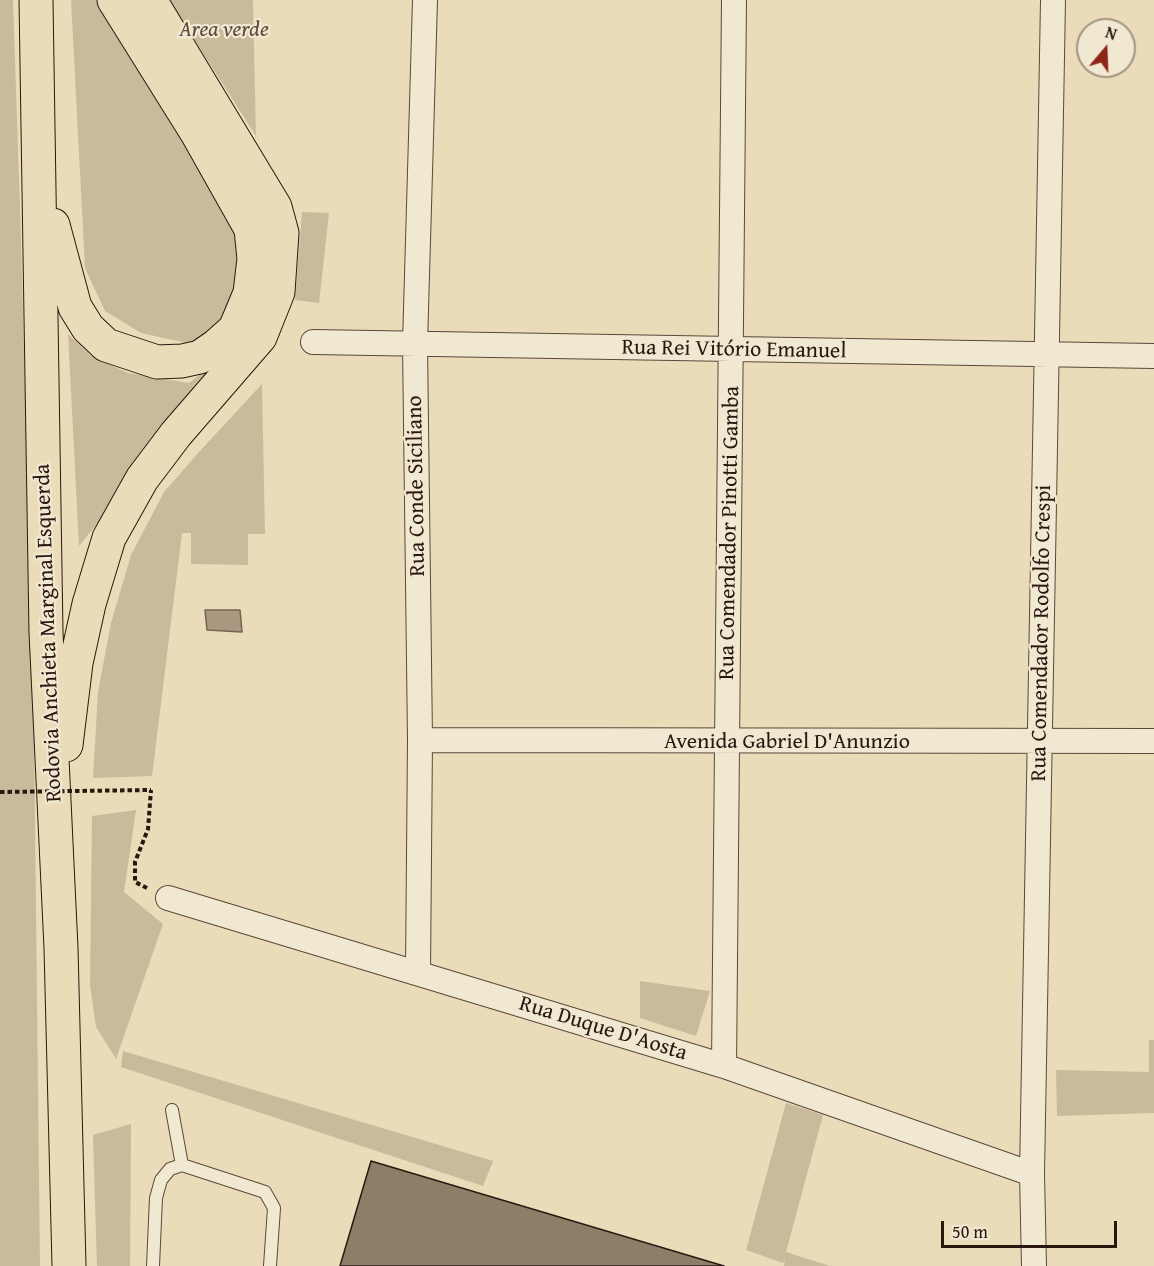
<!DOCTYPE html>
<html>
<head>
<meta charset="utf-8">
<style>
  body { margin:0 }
  #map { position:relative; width:1154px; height:1266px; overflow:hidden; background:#eadbb9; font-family:"Gentium Book Plus",serif }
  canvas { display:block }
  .north { position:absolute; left:1076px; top:18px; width:60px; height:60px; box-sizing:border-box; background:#f1e8d2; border:2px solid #a19484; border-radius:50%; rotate:19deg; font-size:16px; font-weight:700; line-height:24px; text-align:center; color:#2a170f }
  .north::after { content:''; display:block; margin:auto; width:21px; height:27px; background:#8f2418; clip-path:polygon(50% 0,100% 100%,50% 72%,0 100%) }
  .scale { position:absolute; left:941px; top:1221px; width:176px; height:27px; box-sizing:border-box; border:3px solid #2a170f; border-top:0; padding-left:8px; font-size:18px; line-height:21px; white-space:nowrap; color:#2a170f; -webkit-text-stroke:4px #f1e8d2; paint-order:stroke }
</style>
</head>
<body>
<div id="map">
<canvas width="1154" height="1266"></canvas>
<div class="north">N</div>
<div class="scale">50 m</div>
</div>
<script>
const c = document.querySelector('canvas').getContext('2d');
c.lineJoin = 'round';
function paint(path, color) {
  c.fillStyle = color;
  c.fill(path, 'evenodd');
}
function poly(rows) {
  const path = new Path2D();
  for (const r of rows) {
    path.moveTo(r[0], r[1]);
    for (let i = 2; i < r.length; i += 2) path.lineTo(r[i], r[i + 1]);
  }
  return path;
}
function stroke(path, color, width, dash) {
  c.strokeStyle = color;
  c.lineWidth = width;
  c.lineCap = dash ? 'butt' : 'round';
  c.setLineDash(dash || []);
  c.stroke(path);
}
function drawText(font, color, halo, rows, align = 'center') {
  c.font = font + ' "Gentium Book Plus",serif';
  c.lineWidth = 4.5;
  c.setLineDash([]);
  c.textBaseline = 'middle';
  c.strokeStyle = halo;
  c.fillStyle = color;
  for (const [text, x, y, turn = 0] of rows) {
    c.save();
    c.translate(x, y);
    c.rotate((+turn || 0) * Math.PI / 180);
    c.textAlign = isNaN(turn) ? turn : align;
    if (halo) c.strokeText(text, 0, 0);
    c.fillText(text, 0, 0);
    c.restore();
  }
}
paint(poly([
  [0,0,13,0,21,239,34,730,40,1266,0,1266],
  [71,0,107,0,239,224,248,280,214,334,187,343,141,333,105,311,85,268],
  [169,0,253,0,256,136],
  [302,212,329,213,319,303,295,300],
  [68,334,90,355,128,373,189,383,248,337,79,546],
  [262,384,265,534,248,534,248,565,191,564,191,533,182,533,152,776,93,778,98,692,111,623,131,555,164,492,199,452],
  [136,810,124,892,163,924,116,1059,96,1027,90,985,92,816],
  [640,981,710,991,696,1036,640,1018],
  [1149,1040,1154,1040,1154,1113,1057,1116,1056,1070,1149,1072],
  [123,1051,493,1161,483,1186,121,1067],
  [786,1103,823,1115,786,1252,830,1266,784,1266,785,1258,783,1263,746,1250],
  [131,1124,130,1266,97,1266,93,1135]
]), '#c9ba9c');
const water = poly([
  [205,610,240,610,242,632,207,630,205,610]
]);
paint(water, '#a9987f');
stroke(water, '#766452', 1.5);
const building = poly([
  [371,1161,724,1266,340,1266,371,1161]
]);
paint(building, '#8e7d67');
stroke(building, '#2a170f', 1.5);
const lane = poly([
  [172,1110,182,1165,265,1192,274,1208,270,1266],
  [153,1266,156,1198,161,1180,170,1169,182,1165]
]);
const street = poly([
  [313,342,1154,356],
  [420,740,1154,741],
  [168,898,724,1066,1032,1174],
  [418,972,420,740,415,344,425,0],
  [724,1066,734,0],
  [1034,1266,1032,1174,1053,0]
]);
const highway = poly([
  [36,0,46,632,61,948,69,1266],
  [53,225,75,307,88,328,106,345,157,362,182,361,200,357,216,346,235,329,250,293,254,259,251,229,197,133,114,0],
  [66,745,76,663,89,604,109,538,142,479,176,434,260,337,278,292,282,233,275,207,150,0]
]);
stroke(lane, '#5a483a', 14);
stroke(street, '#5a483a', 26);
stroke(highway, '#2a170f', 35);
stroke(poly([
  [147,888,135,882,135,862,148,829,151,790]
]), '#2a170f', 4, [4.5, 3]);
stroke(lane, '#f1e8d2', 12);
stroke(street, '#f1e8d2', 24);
stroke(highway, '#eadbb9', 33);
stroke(poly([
  [0,792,151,790]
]), '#2a170f', 4, [4.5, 3]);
drawText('italic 22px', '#5a4839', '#f1e8d2', [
  ["Area verde",224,30]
]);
drawText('22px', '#2a170f', '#f1e8d2', [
  ["Rua Rei Vitório Emanuel",734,350,1],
  ["Rua Conde Siciliano",417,486,-91],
  ["Rua Comendador Pinotti Gamba",730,533,-89],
  ["Rodovia Anchieta Marginal Esquerda",49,633,-92],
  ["Rua Comendador Rodolfo Crespi",1042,633,-89],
  ["Avenida Gabriel D'Anunzio",787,742],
  ["Rua Duque D'Aosta",603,1029,17]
]);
</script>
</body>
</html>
